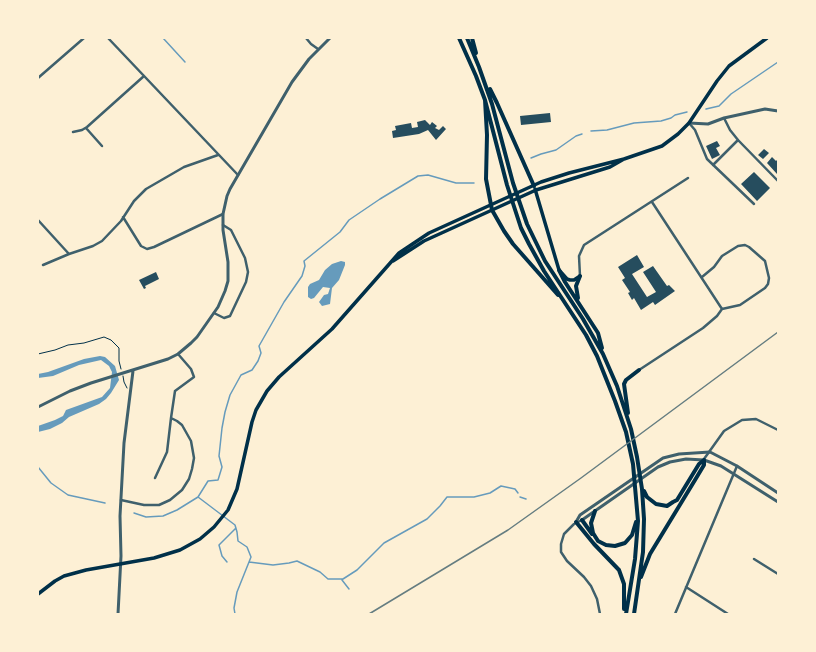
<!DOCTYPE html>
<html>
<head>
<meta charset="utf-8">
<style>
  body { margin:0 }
  #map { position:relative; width:816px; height:652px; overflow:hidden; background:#fdf0d5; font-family:Montserrat,sans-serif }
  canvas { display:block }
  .frame { position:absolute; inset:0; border:39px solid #fdf0d5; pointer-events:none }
</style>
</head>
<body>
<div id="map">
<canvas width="816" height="652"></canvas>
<div class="frame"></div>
</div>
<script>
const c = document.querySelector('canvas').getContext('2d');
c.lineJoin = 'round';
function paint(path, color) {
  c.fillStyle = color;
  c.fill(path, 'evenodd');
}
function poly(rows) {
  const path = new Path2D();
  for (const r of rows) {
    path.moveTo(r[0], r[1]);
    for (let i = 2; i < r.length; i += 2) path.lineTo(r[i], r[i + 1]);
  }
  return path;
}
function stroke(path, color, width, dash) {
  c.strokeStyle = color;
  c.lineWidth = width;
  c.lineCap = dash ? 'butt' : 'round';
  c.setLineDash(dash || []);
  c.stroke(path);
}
paint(poly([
  [341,261,345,262,345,265,339,280,332,288,330,304,322,306,319,302,324,295,328,294,330,288,323,287,314,298,311,299,308,297,308,287,310,284,319,280,325,270,332,264],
  [100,356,105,357,115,366,119,380,111,393,106,399,99,404,69,417,62,423,50,429,38,432,38,426,55,420,63,416,66,410,102,397,110,388,112,372,109,366,101,360,79,365,53,376,38,378,38,374,48,372,84,359]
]), '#669bbc');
stroke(poly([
  [163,38,185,62],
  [706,109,719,106,731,94,778,62],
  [591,131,607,130,634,123,661,121,671,118,675,115,687,112],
  [531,158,541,154,556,150,576,136,582,134],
  [38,467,51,483,68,495,105,503],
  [198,497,235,525,237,532,238,541,247,547,251,557,237,592,234,608,235,614],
  [520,497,526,499],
  [134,513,146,517,163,516,177,510,198,497,208,481,218,480,222,467,219,456,222,428,225,412,230,395,241,375,252,370,258,361,261,353,259,346,284,302,302,276,305,266,304,261,340,232,349,220,380,199,418,176,428,175,456,183,474,183],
  [227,562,222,556,219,545,236,528],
  [249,562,273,565,289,563,297,561,320,572,328,579,343,579,357,570,384,543,427,519,440,506,447,497,474,497,490,493,501,486,515,489,518,493],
  [342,580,349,589]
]), '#669bbc', 1.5);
paint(poly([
  [550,113,551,122,521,125,520,116],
  [425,120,430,125,432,122,437,126,435,128,439,130,443,126,446,129,436,140,428,130,419,134,393,138,392,131,396,130,395,126,411,123,412,128,418,127,417,122],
  [717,141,720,146,716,148,720,155,712,159,706,146],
  [764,149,769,153,763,159,758,155],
  [772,157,776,161,778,159,777,174,767,163],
  [754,172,770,188,757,201,741,184],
  [637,255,644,267,632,274,647,297,656,292,643,272,653,266,667,286,669,285,675,291,655,305,653,302,641,310,634,298,632,300,628,293,630,292,622,280,625,278,618,267],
  [156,272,159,279,145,286,146,288,144,289,139,280]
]), '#264d5e');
stroke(poly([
  [38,354,55,350,68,345,84,343,104,337,111,340,119,348,119,361,121,369],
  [123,376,124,382,127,388]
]), '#003049', 1);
stroke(poly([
  [108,38,238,175],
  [306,38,311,44,318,49],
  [38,78,84,38],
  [724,118,730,130,738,140,778,181],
  [689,123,695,130,707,159,754,204],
  [86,128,102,146],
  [73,132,82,130,87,127,144,76],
  [713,165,738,140],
  [652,202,722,309],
  [123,217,141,246,147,249,154,247,223,214],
  [38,220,69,254],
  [43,265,69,254,93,246,102,241,121,221,134,201,146,189,184,167,218,155],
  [580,276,579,256,584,245,688,178],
  [702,277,714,267,722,256,738,246,745,245,749,247,765,261,769,278,768,284,765,288,740,305,722,309],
  [214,313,224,318,230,316,246,282,248,272,245,258,231,230,223,225],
  [639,370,703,328,717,316,722,309],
  [171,418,175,391,194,377,191,369,178,354],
  [704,459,724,431,742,420,756,419,778,430],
  [121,500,144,505,159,505,170,500,182,490,189,479,192,469,194,458,191,441,182,425,177,421,171,418,167,452,155,478],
  [582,520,574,524,564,534,561,544,561,552,567,561,584,577,591,586,597,599,600,614],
  [754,559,778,574],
  [686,587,728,614],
  [675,614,737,466]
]), '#3f606c', 2.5);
stroke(poly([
  [689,123,708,124,724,118,765,109,778,111],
  [38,407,70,391,91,383,168,359,178,354,191,343,197,337,218,307,225,291,228,281,228,262,223,230,223,214,227,196,230,189,292,82,309,59,330,38],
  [582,520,658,467,670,462,686,459,704,460,721,466,778,502],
  [576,522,580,515,663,458,679,454,710,452,737,466,778,493],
  [118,614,121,556,120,516,124,443,133,371]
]), '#3f606c', 3);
stroke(poly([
  [535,189,559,270,567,279,570,280,574,280,580,276],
  [393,261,424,241,536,190,610,167,624,159,662,146,678,134,689,123,717,81,729,66,767,38],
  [38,594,55,581,64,576,86,570,154,558,180,550,200,539,214,527,228,510,237,489,252,422,256,410,267,391,279,377,332,329,399,253,429,233,541,182,569,173,624,159]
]), '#003049', 3.5);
stroke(poly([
  [459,38,476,76,485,100,487,135,486,179,492,210,504,231,513,244,558,295],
  [467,38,479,67,492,104,513,183,527,224,545,261,583,319,603,354,617,386,631,429,637,457,642,489,644,519,643,552,634,614],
  [472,38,476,53],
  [490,89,497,103,534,186],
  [485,100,507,185,521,228,529,244,544,271,586,335,597,356,615,401,626,432,633,464,638,521,635,559,626,614],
  [559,270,565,282,598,333,602,348],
  [578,298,576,286,580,276],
  [628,413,624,384,626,380,639,370],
  [644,491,647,497,656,504,667,506,673,502,677,500,699,464,704,460],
  [595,511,591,523,593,533,598,541,606,545,615,546,625,543,632,535,636,522],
  [582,520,592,534],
  [576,522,594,544,619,570,624,584,624,609],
  [641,577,650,554,695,480,704,465,704,460]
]), '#003049', 4);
stroke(poly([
  [369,614,508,530,581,478,778,332]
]), '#657d81', 1.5);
</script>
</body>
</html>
